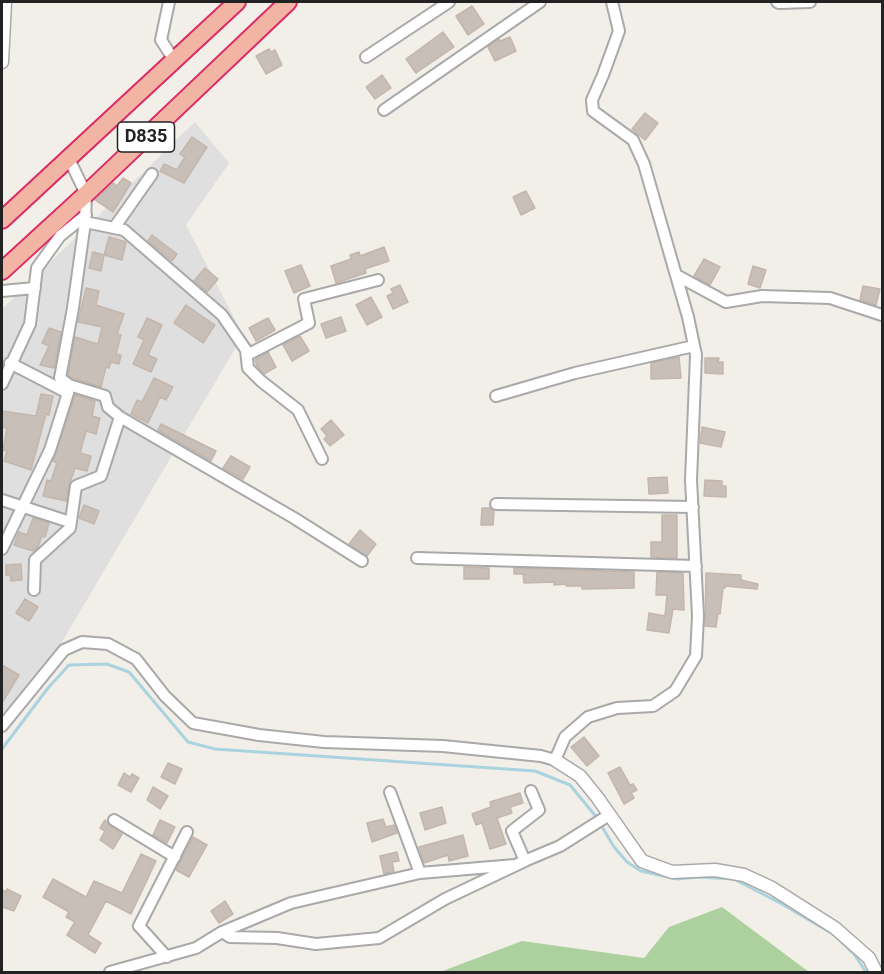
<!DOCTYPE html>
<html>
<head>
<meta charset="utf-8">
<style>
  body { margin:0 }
  #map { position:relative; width:884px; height:974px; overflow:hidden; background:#f2efe9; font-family:Roboto,sans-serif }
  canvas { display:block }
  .frame { position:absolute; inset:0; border:3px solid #222; pointer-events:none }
</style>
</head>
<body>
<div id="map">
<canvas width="884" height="974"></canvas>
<div class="frame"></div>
</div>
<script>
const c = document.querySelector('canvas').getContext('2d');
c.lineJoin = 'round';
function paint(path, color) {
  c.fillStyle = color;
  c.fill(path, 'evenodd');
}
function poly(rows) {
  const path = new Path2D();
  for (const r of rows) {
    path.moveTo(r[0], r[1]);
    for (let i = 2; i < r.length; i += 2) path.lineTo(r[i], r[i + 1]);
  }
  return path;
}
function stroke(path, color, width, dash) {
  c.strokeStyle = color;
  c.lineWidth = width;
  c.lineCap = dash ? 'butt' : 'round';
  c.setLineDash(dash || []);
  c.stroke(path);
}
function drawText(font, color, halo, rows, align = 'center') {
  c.font = font + ' Roboto,sans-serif';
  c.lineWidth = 6;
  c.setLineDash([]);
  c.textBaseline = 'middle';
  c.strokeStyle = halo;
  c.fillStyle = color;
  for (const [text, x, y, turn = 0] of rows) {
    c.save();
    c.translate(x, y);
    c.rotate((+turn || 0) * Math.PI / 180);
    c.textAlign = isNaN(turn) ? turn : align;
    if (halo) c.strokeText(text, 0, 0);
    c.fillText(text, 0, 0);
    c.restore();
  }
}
paint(poly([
  [195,122,229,163,186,225,243,335,52,659,2,719,2,309]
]), '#e0dfdf');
paint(poly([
  [722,907,809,972,440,972,522,941,644,958,669,927]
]), '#add19e');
stroke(poly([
  [2,749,48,688,69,665,107,664,129,672,188,742,215,749,535,771,570,785,598,819],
  [601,825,614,847,627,862,641,871,677,879,698,877,734,879,780,903,833,934,854,954,866,972]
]), '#aad3df', 3);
const building = poly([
  [472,6,484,24,468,35,456,16,472,6],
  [443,32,454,47,416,73,406,59,443,32],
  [510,37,516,51,495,61,488,47,499,39,500,41,510,37],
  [269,49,271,52,275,50,282,65,266,74,256,56,269,49],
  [382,75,391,88,375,99,366,87,382,75],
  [645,113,658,123,645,140,632,129,645,113],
  [192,137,207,147,184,183,160,171,164,164,177,170,185,157,180,154,192,137],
  [123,178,131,183,113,212,95,200,113,183,117,186,123,178],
  [526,191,535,208,521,215,513,197,526,191],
  [152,235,177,254,172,261,148,241,152,235],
  [109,237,126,242,122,260,104,255,109,237],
  [384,247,389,261,365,269,366,273,336,283,331,266,351,259,350,255,359,252,360,256,384,247],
  [93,252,104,255,101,271,89,268,93,252],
  [704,259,720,267,710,285,694,276,704,259],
  [301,265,310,286,294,293,285,271,301,265],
  [753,266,766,270,760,288,748,284,753,266],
  [205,268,218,279,207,292,194,281,205,268],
  [400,285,408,302,393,309,387,296,393,293,391,289,400,285],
  [863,286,880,289,876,305,860,300,863,286],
  [86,288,99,291,96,305,124,314,117,334,121,335,116,354,121,355,119,364,111,362,109,368,106,367,101,387,73,378,68,375,75,337,98,344,102,327,78,322,86,288],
  [371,297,382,317,367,325,356,305,371,297],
  [186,305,215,325,203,343,174,323,186,305],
  [341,317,346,331,326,338,321,324,341,317],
  [147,318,162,325,148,355,157,359,151,372,133,364,144,340,138,337,147,318],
  [268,318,275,330,256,341,249,328,268,318],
  [49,328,61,332,54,368,40,365,49,346,42,343,49,328],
  [300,336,309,351,292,361,283,345,300,336],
  [268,352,276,367,264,374,257,366,255,360,268,352],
  [679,357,681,378,651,379,651,363,679,357],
  [705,358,719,358,718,362,723,362,723,374,705,373,705,358],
  [154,378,173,387,166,400,160,397,148,423,131,414,137,400,142,402,154,378],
  [41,394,53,396,49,415,46,414,31,470,4,461,7,451,3,450,7,428,2,427,2,411,36,416,41,394],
  [75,395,95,401,92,416,100,418,96,434,86,431,80,453,91,456,87,471,75,468,69,485,66,501,43,496,47,480,51,481,57,463,53,461,75,395],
  [331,420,344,435,330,446,324,439,327,436,321,429,331,420],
  [161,424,216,451,211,461,158,430,161,424],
  [702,427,725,432,721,447,700,443,702,427],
  [231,456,250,467,243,479,223,468,231,456],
  [667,477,668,493,649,494,648,478,667,477],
  [705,480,722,481,722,486,726,486,726,497,704,496,705,480],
  [84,505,99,511,94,524,79,518,84,505],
  [482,508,490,508,494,511,493,525,481,525,482,508],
  [662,515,677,515,677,558,651,557,651,542,662,542,662,515],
  [33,518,49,523,45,537,42,536,38,547,33,551,14,545,19,532,27,535,33,518],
  [360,530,376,544,367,556,349,544,360,530],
  [21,564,22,580,11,581,10,575,6,575,6,565,21,564],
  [464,567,489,568,489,579,464,579,464,567],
  [514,568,634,572,634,588,582,589,582,586,566,586,566,584,554,585,554,582,524,583,523,574,514,574,514,568],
  [657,572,683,573,684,610,673,609,669,633,647,630,649,613,665,616,667,595,656,595,657,572],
  [706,573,741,575,741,580,758,584,757,589,725,586,725,588,723,588,720,614,718,613,716,627,705,626,706,573],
  [25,599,38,607,29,621,16,613,25,599],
  [2,665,19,675,2,703,2,665],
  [584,737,599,756,587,766,571,747,584,737],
  [168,763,182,769,175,784,161,777,168,763],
  [620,767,630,785,633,784,637,790,631,793,634,798,624,804,608,773,620,767],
  [124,773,130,777,132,774,139,778,131,792,118,785,124,773],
  [153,787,168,796,160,809,147,800,153,787],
  [520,793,523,803,510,807,512,813,497,818,506,844,490,849,482,823,476,825,472,814,491,807,490,802,520,793],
  [442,807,446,823,425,830,420,813,442,807],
  [383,819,386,827,394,825,397,833,372,842,367,823,383,819],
  [105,820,110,826,122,834,113,849,100,840,105,831,100,828,105,820],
  [160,820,175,827,167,843,153,835,160,820],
  [463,835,468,856,449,861,448,855,424,863,419,847,463,835],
  [193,837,207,845,189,877,176,870,193,837],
  [397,852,399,861,392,862,394,871,384,874,380,856,397,852],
  [141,854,156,861,131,914,106,901,88,935,101,943,95,953,67,935,75,922,66,917,69,912,43,897,53,879,86,897,94,881,122,893,141,854],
  [7,889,21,896,14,911,2,907,2,890,6,892,7,889],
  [225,901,233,914,219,923,211,911,225,901]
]);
paint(building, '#c7bfb8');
stroke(building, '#c4b6ab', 1.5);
const minor = poly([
  [169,2,161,40,174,60],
  [777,2,779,3,810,2],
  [366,57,449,2],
  [384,110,540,2],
  [85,222,124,230,222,315,246,350,248,368,261,381,298,410,322,459],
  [114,228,152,174],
  [676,275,726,302,762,296,830,298,882,315],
  [2,291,35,288],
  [247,355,309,323,304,299,378,280],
  [10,363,68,393],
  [2,384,30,324,37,268,60,236,86,215],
  [69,385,105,396,108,407,120,417,294,518,362,561],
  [496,396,575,373,694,346],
  [2,500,70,522],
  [496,504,693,507],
  [2,549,50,450,68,393,69,385,60,378,73,308,85,222,86,194,69,159],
  [417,558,696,566],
  [34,590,35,560,70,528,76,486,101,476,120,417],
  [2,726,64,650,82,642,108,644,136,659,165,696,193,723,259,735,324,742,443,746,541,756,555,760,565,737,588,717,617,708,653,706,675,691,696,656,698,616,691,480,696,355,688,317,644,164,633,140,593,111,592,100,603,75,619,31,612,2],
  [390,792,420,873],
  [114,820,175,857],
  [222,932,230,937,277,938,316,944,379,938,445,899,525,861,512,831,539,810,531,791],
  [167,957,139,926,187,832],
  [110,972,196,948,222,932,291,903,420,873,515,865,560,846,609,815]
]);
const tertiary = poly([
  [2,62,5,2],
  [555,760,580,776,597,797,642,861,672,872,715,870,744,875,772,888,835,928,869,958,876,972]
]);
const trunk = poly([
  [2,220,237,2],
  [2,271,86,194,288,2]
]);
stroke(minor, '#a9a9a9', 14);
stroke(tertiary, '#a9a9a9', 15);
stroke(trunk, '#dc2a67', 20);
stroke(minor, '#fff', 10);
stroke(tertiary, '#fff', 12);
stroke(trunk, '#f2b4a3', 16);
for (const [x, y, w] of [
  [146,137,57]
]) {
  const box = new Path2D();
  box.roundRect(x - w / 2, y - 15, w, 30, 4.5);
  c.fillStyle = '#fff';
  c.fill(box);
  stroke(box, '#222', 1.5);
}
drawText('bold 18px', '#222', null, [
  ["D835",146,137]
]);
</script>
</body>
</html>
